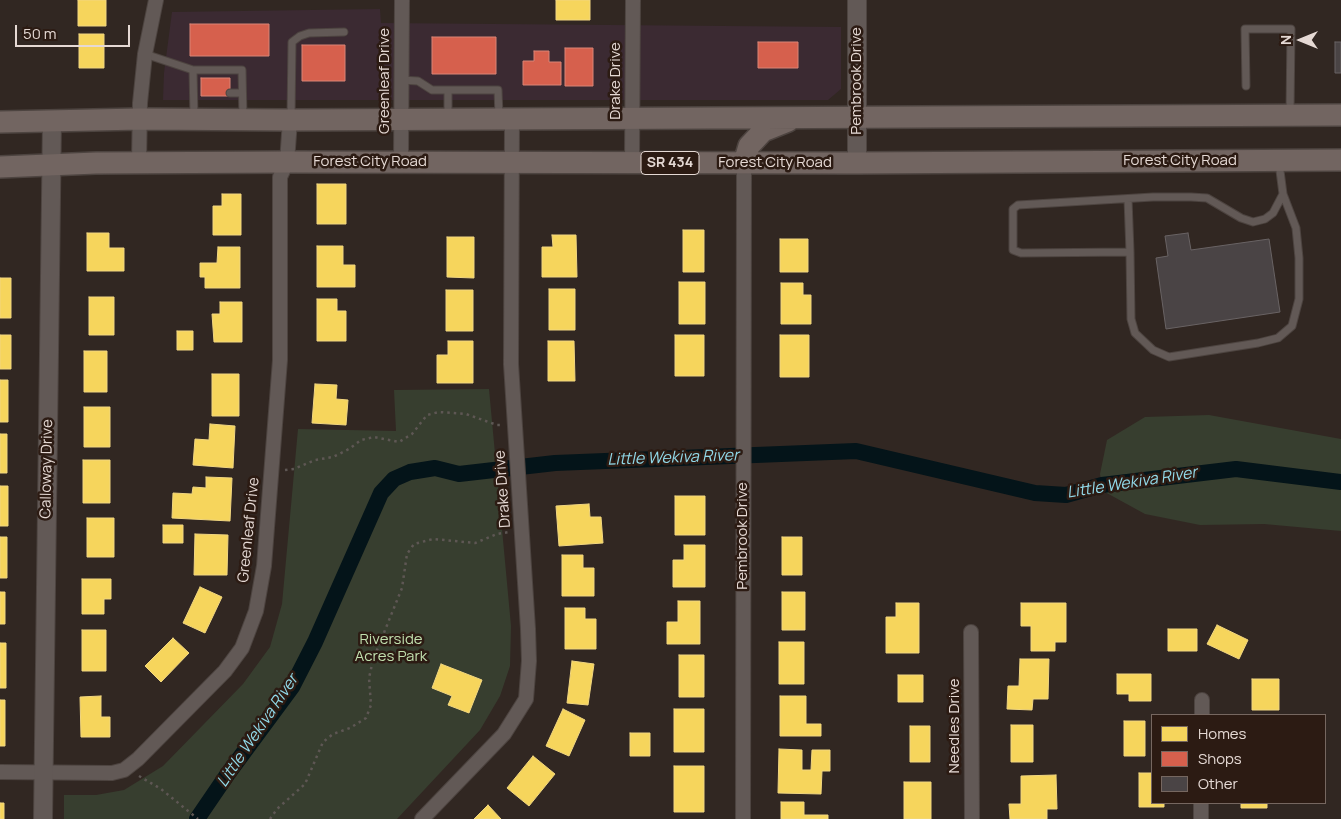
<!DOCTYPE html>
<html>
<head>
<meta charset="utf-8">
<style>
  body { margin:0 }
  #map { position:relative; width:1341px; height:819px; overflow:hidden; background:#312722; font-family:Manrope,sans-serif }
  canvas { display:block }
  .legend { position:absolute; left:1151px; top:714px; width:175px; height:90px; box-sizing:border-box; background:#2c1b13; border:1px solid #766760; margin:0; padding:6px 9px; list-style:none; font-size:15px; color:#e5d9d4 }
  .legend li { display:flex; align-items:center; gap:10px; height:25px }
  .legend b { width:25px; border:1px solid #766760 }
  .north { position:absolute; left:1276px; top:15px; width:50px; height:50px; -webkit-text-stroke:4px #2c1b13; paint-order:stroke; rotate:270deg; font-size:14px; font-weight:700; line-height:20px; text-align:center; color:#e5d9d4 }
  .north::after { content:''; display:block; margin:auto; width:18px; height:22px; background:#e5d9d4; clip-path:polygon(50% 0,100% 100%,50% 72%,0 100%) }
  .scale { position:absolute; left:15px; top:25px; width:115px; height:22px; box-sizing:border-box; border:2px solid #e5d9d4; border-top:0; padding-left:6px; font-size:15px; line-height:18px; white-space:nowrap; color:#e5d9d4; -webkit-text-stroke:4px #2c1b13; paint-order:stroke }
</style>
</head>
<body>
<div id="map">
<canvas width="1341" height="819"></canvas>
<ul class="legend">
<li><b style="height:14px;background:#f6d55c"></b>Homes</li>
<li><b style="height:14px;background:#d6604d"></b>Shops</li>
<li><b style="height:14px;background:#4a4445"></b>Other</li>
</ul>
<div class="north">N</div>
<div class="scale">50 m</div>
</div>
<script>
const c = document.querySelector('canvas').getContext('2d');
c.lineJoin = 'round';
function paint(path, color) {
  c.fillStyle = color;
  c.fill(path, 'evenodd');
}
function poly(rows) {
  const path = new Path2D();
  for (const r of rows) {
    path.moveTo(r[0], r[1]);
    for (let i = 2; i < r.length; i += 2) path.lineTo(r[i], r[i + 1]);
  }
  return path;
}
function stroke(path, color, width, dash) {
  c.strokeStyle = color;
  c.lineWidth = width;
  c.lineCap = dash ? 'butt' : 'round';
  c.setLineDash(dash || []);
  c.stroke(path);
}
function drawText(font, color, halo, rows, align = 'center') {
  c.font = font + ' Manrope,sans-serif';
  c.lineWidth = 5;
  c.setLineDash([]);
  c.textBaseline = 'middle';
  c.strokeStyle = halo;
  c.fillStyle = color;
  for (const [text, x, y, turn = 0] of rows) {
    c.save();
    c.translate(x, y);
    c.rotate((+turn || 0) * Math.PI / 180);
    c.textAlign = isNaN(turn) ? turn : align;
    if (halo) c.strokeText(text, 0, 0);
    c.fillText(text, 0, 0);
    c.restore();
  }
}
paint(poly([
  [380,9,381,23,841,27,841,89,828,100,163,100,164,73,172,12]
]), '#3b2a32');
paint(poly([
  [489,389,511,626,510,666,500,696,480,730,397,819,64,819,64,795,96,795,124,790,163,766,243,684,270,647,282,604,298,429,396,431,394,390],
  [1209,415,1341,439,1341,531,1264,524,1200,525,1145,514,1103,491,1100,474,1107,440,1145,417]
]), '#373e2f');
const homes = poly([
  [78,0,106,0,106,26,78,26,78,0],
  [556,0,590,0,590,20,556,20,556,0],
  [79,34,104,34,104,68,79,68,79,34],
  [317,184,346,184,346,224,317,224,317,184],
  [222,194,241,194,241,235,213,235,213,206,222,206,222,194],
  [683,230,704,230,704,272,683,272,683,230],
  [87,233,109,233,109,248,124,248,124,271,87,271,87,233],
  [552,235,576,235,577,277,542,277,542,247,553,247,552,235],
  [447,237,474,237,474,278,447,277,447,237],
  [780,239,808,239,808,272,780,272,780,239],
  [317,246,343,246,343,265,355,265,355,287,317,287,317,246],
  [218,247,240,247,240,288,205,288,205,277,200,277,200,263,217,263,218,247],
  [0,278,11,278,11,318,0,318,0,278],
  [679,282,705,282,705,324,679,324,679,282],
  [781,283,803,283,803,295,811,295,811,324,781,324,781,283],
  [549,289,575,289,575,330,549,330,549,289],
  [446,290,473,290,473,331,446,331,446,290],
  [89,297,114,297,114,335,89,335,89,297],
  [317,299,337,299,337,311,346,311,346,341,317,341,317,299],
  [220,302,242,302,242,342,214,342,212,314,220,314,220,302],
  [177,331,193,331,193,350,177,350,177,331],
  [0,335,11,335,11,369,0,369,0,335],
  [675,335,704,335,704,376,675,376,675,335],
  [780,335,809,335,809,377,780,377,780,335],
  [448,341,473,341,473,383,437,383,437,355,448,355,448,341],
  [548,341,574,341,575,381,548,381,548,341],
  [84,351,107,351,107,392,84,392,84,351],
  [212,374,239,374,239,416,212,416,212,374],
  [0,380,8,380,8,422,0,422,0,380],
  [315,384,337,385,336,399,348,400,346,425,312,423,315,384],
  [84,407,110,407,110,447,84,447,84,407],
  [210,424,235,426,233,468,193,465,195,439,209,440,210,424],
  [0,434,7,434,7,473,0,473,0,434],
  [83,460,110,460,110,503,83,503,83,460],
  [206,477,232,478,230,521,172,518,173,493,192,494,193,487,206,488,206,477],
  [0,486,8,486,8,526,0,526,0,486],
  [675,496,705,496,705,535,675,535,675,496],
  [589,504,590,517,601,517,603,543,559,546,556,506,589,504],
  [87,518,114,518,114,557,87,557,87,518],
  [163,525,183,525,183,543,163,543,163,525],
  [195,534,228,535,227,575,194,575,195,534],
  [0,537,7,537,7,578,0,578,0,537],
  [782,537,802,537,802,575,782,575,782,537],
  [684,545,705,545,705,587,673,587,673,560,684,560,684,545],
  [562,555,583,555,583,568,594,568,594,596,562,596,562,555],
  [82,579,111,579,111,599,104,599,104,614,82,614,82,579],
  [200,587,222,597,205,633,183,623,200,587],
  [0,592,5,592,5,624,0,624,0,592],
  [782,592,805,592,805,630,782,630,782,592],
  [678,601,700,601,700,644,667,644,667,622,678,622,678,601],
  [896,603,919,603,919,653,886,653,886,617,896,617,896,603],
  [1021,603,1066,603,1066,642,1055,642,1055,651,1031,651,1031,626,1021,626,1021,603],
  [565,608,585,608,585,619,596,619,596,649,565,649,565,608],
  [1217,625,1248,640,1239,659,1207,644,1217,625],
  [1168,629,1197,629,1197,651,1168,651,1168,629],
  [82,630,106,630,106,671,82,671,82,630],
  [173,638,189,653,161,682,145,666,173,638],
  [779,642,804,642,804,684,779,684,779,642],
  [0,643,6,643,6,688,0,688,0,643],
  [679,655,704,655,704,697,679,697,679,655],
  [1020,659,1049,659,1048,699,1033,699,1032,710,1007,709,1008,686,1019,686,1020,659],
  [572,661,594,664,588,705,567,703,572,661],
  [441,664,482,680,469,713,448,705,452,696,432,688,441,664],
  [1117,674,1151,674,1151,701,1129,701,1129,694,1117,694,1117,674],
  [898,675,923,675,923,702,898,702,898,675],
  [1252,679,1279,679,1279,710,1252,710,1252,679],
  [101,696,101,717,110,717,110,737,81,737,80,697,101,696],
  [780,696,806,696,806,724,821,724,821,736,780,736,780,696],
  [0,700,5,700,5,746,0,746,0,700],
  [563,709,585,720,569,756,546,746,563,709],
  [674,709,704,709,704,752,674,752,674,709],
  [1124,721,1145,721,1145,756,1124,756,1124,721],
  [1011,725,1033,725,1033,762,1011,762,1011,725],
  [910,726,930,726,930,762,910,762,910,726],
  [630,733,650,733,650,756,630,756,630,733],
  [779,749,802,750,802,770,811,770,812,750,830,750,830,771,822,771,821,794,778,793,779,749],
  [533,756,555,774,529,806,507,788,533,756],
  [674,766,704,766,704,812,674,812,674,766],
  [1139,773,1152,773,1152,803,1164,803,1164,807,1139,807,1139,773],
  [1056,775,1057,809,1047,809,1047,819,1010,819,1009,804,1021,804,1021,776,1056,775],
  [904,782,931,782,931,819,904,819,904,782],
  [781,802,804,802,804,815,828,815,828,819,781,819,781,802],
  [0,803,4,803,4,819,0,819,0,803],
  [1241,803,1267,803,1267,808,1241,808,1241,803],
  [488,805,501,819,474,819,488,805]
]);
paint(homes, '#f6d55c');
stroke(homes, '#f1d680', 1);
const shops = poly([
  [190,24,269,24,269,56,190,56,190,24],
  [432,37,496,37,496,74,432,74,432,37],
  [758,42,798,42,798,68,758,68,758,42],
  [302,45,345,45,345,81,302,81,302,45],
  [565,48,593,48,593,86,565,86,565,48],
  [534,51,549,51,549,62,561,62,561,85,523,85,523,61,534,61,534,51],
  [201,78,230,78,230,96,201,96,201,78]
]);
paint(shops, '#d6604d');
stroke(shops, '#da8476', 1);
stroke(poly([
  [197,819,227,775,292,687,315,642,381,493,394,479,410,472,435,468,459,474,555,463,856,451,1035,493,1066,495,1102,485,1236,469,1341,482]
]), '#041419', 16);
const building = poly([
  [1335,42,1341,42,1341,73,1335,73,1335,42],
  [1188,233,1191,250,1269,239,1280,312,1166,329,1156,258,1168,256,1165,236,1188,233]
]);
paint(building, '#4a4445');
stroke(building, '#696364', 1);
const service = poly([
  [145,54,193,70],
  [401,80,418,81,432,90,498,90,499,116],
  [1246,86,1245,29,1291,29,1290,113],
  [230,93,242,93],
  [194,116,193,70,242,70,243,116],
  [448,116,448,91],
  [291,117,292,42,300,36,309,33,344,32],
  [1279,163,1283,194,1273,213,1265,219,1253,222,1241,218,1207,198,1191,197,1153,197,1018,205,1013,209,1013,250,1021,253,1130,252,1131,319,1135,333,1153,350,1169,357,1258,343,1278,338,1292,326,1299,299,1299,258,1296,228,1283,194],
  [1128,199,1130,252]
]);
const minor = poly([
  [139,163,140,103,145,54,156,0],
  [401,163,402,0],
  [632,163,633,0],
  [971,632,972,819],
  [1202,715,1202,700],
  [0,772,112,773,124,770,138,759,225,671,242,648,256,611,264,566,280,360,280,177,287,162,290,120],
  [422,819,504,734,526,699,529,661,528,629,511,364,512,119],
  [743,819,744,163],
  [1201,819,1201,803]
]);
const tertiary = poly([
  [857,163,857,0],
  [43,819,52,120]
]);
const primary = poly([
  [0,122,140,119,290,120,1341,115],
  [744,163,749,146,763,131,788,121],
  [0,167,96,163,287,162,857,163,1341,160]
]);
stroke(service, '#4d4440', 9);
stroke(minor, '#4d4440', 16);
stroke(tertiary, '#4d4440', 20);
stroke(primary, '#4d4440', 24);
stroke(poly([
  [285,470,294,469,315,460,333,457,349,449,361,440,374,437,399,442,412,434,427,415,439,412,466,414,497,425,501,425],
  [139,776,161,789,198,819],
  [270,819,277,809,305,784,323,742,333,734,350,728,366,718,371,705,369,678,373,660,402,588,407,554,414,544,433,539,475,543,497,534,509,532]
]), '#5e5754', 2.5, [2.5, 4]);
stroke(service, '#625956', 7);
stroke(minor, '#625956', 14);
stroke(tertiary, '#625956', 18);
stroke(primary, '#726561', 21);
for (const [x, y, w] of [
  [670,163,58]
]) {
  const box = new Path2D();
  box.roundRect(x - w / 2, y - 11.5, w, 23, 4);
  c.fillStyle = '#2c1b13';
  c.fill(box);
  stroke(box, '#e5d9d4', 1);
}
drawText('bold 14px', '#e5d9d4', null, [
  ["SR 434",670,163]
]);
drawText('15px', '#e5d9d4', '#2c1b13', [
  ["Greenleaf Drive",385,81,-90],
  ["Drake Drive",616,81,-90],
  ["Pembrook Drive",857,81,-90],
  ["Forest City Road",1180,161],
  ["Forest City Road",370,162],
  ["Forest City Road",775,163],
  ["Calloway Drive",47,469,-89],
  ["Drake Drive",503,489,-94],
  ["Greenleaf Drive",249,530,-84],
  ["Pembrook Drive",743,536,-90],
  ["Needles Drive",955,726,-90]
]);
drawText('15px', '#c1dfae', '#2c1b13', [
  ["Riverside",391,640],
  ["Acres Park",391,657]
]);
drawText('italic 16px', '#91d9e9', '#2c1b13', [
  ["Little Wekiva River",673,458,-2],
  ["Little Wekiva River",1132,483,-9],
  ["Little Wekiva River",258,731,-56]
]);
</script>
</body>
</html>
